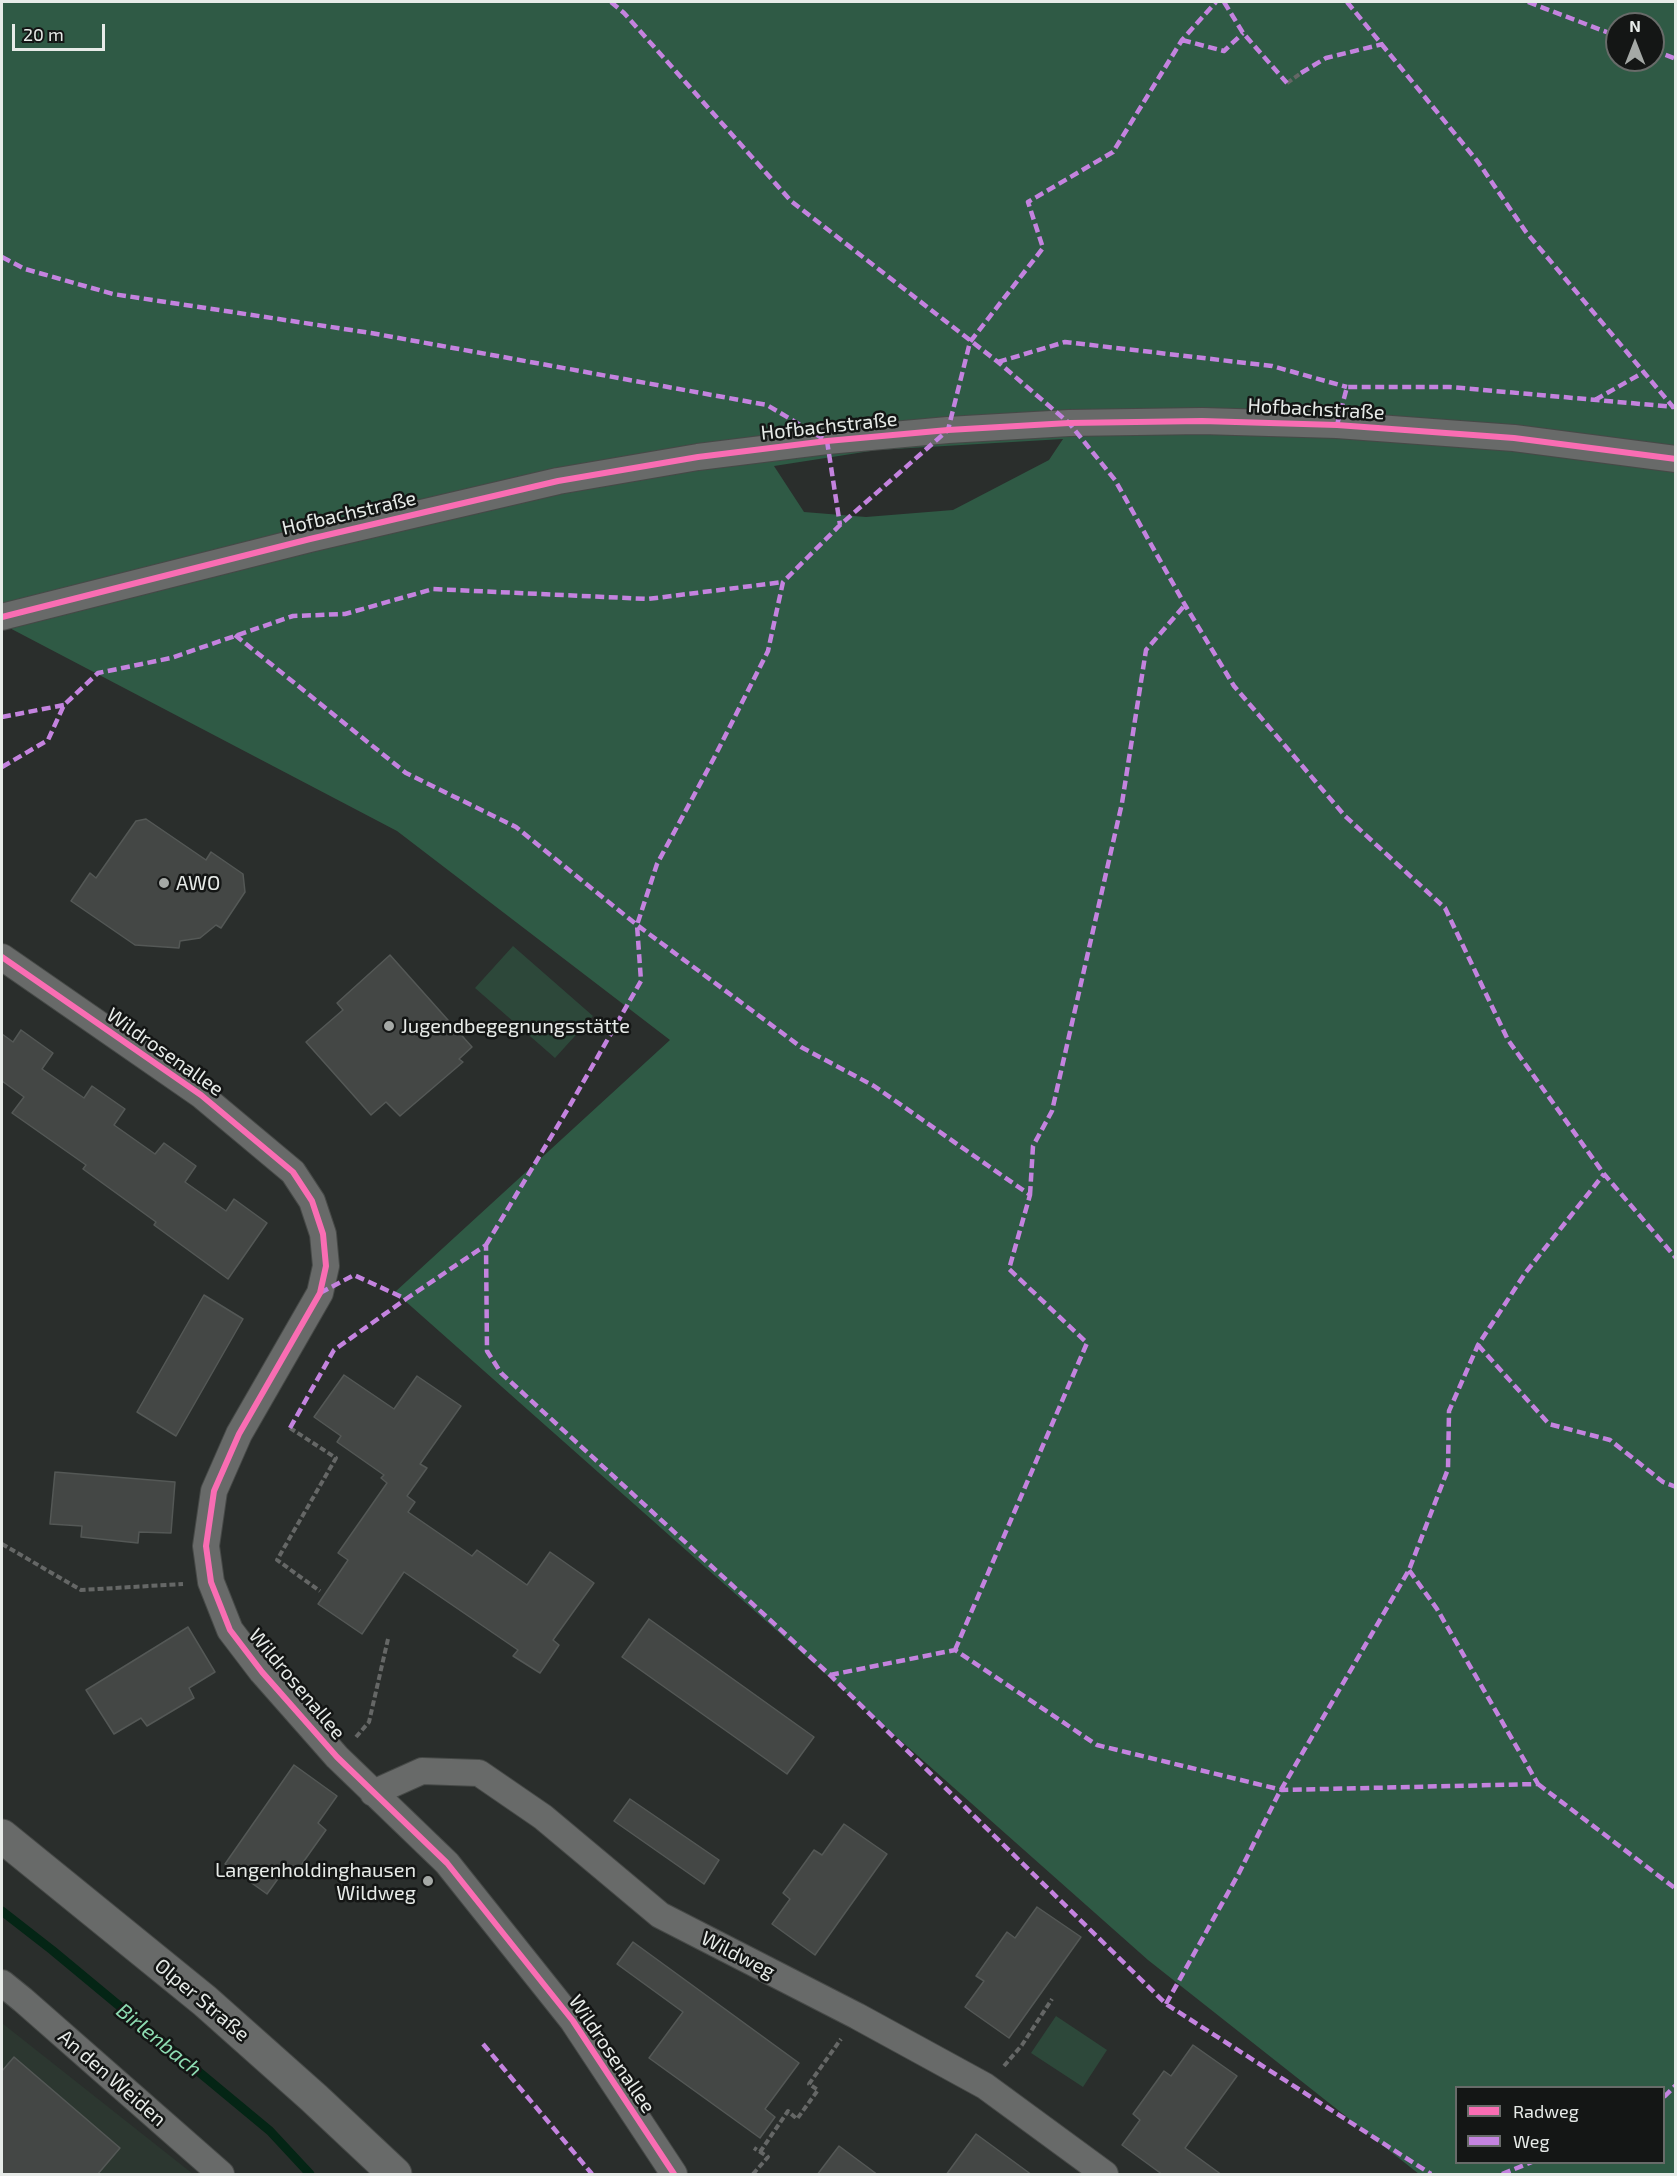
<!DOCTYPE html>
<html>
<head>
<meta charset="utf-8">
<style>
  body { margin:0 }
  #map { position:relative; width:1677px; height:2176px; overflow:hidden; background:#2a2e2c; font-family:"Exo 2",sans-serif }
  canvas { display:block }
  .frame { position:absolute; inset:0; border:3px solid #e7ebe8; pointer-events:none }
  .legend { position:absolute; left:1455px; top:2086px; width:210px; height:78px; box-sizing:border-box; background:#141615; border:2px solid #686b69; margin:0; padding:8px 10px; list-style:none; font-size:18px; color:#e7ebe8 }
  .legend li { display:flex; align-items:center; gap:12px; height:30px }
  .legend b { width:30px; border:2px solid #686b69 }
  .north { position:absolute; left:1605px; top:12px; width:60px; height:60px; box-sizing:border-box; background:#141615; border:2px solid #686b69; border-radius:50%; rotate:0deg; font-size:16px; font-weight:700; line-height:24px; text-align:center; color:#e7ebe8 }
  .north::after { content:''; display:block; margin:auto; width:21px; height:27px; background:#a5a9a6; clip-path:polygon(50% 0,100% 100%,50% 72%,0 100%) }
  .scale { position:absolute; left:12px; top:24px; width:93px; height:27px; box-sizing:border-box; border:3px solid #e7ebe8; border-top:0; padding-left:8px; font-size:18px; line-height:21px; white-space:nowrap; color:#e7ebe8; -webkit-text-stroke:4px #141615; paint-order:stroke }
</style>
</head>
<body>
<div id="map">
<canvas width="1677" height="2176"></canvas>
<div class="frame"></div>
<ul class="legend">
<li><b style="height:8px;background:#f96db3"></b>Radweg</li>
<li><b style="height:8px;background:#c483df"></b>Weg</li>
</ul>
<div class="north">N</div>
<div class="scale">20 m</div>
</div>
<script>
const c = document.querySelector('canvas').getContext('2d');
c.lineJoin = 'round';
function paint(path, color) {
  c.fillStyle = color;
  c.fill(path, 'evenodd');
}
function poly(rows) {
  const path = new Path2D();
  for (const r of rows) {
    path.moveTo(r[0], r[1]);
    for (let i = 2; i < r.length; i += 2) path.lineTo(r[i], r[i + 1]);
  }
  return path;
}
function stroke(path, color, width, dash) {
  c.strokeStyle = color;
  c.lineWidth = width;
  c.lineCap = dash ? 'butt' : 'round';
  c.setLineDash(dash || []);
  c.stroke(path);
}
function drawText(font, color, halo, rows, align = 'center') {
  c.font = font + ' "Exo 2",sans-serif';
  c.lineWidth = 5;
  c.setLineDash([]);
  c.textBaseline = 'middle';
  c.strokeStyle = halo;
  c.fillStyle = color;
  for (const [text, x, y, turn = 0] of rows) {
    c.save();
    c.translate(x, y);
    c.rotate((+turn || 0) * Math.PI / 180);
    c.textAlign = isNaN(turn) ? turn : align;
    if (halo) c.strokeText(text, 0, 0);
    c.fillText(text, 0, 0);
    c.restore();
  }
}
paint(poly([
  [2,2023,193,2174,2,2174]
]), '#2c3730');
paint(poly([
  [513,946,593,1016,555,1058,475,988],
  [1056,2016,1107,2050,1083,2087,1031,2053]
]), '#2d483a');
paint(poly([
  [2,2,1675,2,1675,2174,1419,2174,1148,1960,395,1292,670,1040,397,831,2,624],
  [1617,24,1653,24,1653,60,1617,60],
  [1063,439,1049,460,953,510,866,517,804,512,774,466,877,450],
  [1456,2088,1664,2088,1664,2162,1456,2162]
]), '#2f5a45');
stroke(poly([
  [2,1911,52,1950,270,2131,310,2174]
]), '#042515', 9);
const building = poly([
  [146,819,206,860,211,852,243,874,245,892,221,928,216,925,200,938,180,941,179,948,135,945,71,901,90,873,96,878,136,821,146,819],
  [390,955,472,1047,459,1059,463,1062,400,1116,386,1102,371,1115,306,1042,343,1010,337,1003,390,955],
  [21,1030,53,1053,42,1069,84,1098,92,1086,125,1109,114,1125,155,1154,164,1143,196,1166,185,1182,226,1211,234,1199,267,1223,228,1279,154,1225,156,1222,83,1169,86,1165,12,1113,24,1097,2,1081,2,1034,13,1042,21,1030],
  [204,1295,243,1319,176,1436,137,1412,204,1295],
  [344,1375,394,1409,417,1376,461,1406,420,1464,427,1468,407,1496,415,1502,408,1512,472,1556,477,1550,527,1585,550,1552,594,1583,553,1640,559,1645,540,1673,513,1656,518,1650,404,1572,362,1634,318,1604,348,1560,338,1553,387,1483,381,1478,384,1475,337,1442,341,1436,314,1417,344,1375],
  [55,1472,175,1482,171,1533,139,1532,138,1543,81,1537,82,1526,50,1524,55,1472],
  [649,1619,814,1737,787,1774,622,1657,649,1619],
  [188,1627,215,1672,189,1688,194,1698,147,1726,141,1718,114,1734,86,1690,188,1627],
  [294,1765,337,1796,318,1823,326,1830,294,1875,285,1869,267,1894,225,1864,294,1765],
  [630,1799,719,1860,704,1884,614,1821,630,1799],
  [844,1824,887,1854,815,1955,772,1924,790,1899,783,1893,814,1850,822,1855,844,1824],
  [1037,1907,1081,1937,1009,2038,965,2007,984,1981,976,1976,1007,1932,1015,1938,1037,1907],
  [633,1942,799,2063,765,2109,775,2117,760,2138,649,2058,683,2012,617,1964,633,1942],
  [1193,2045,1237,2076,1185,2148,1222,2175,1163,2175,1122,2145,1140,2120,1133,2114,1164,2071,1171,2076,1193,2045],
  [14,2057,120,2148,97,2175,2,2175,2,2071,14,2057],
  [976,2134,1032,2175,946,2175,976,2134],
  [839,2146,878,2175,817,2175,839,2146]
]);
paint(building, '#444745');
stroke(building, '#545856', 1.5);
const minor = poly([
  [2,617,310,539,558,481,698,457,827,441,948,430,1069,423,1202,421,1337,425,1514,438,1676,459],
  [2,957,201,1095,293,1172,312,1201,323,1234,326,1266,320,1293,239,1434,214,1491,206,1546,211,1582,230,1630,262,1672,337,1757,447,1863,573,2021,674,2174],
  [373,1793,422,1771,479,1773,543,1817,660,1915,857,2016,985,2086,1105,2174],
  [2,1983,23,2000,221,2174]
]);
const secondary = poly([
  [2,1836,205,2001,314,2098,395,2174]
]);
stroke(minor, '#464947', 28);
stroke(secondary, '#464947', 35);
stroke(poly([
  [1287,83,1301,73],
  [290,1428,336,1458,277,1560,320,1591],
  [2,1544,81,1590,183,1584],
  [356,1737,369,1722,388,1639],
  [1004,2066,1022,2045,1052,1999],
  [760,2152,788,2111,797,2119,818,2090,809,2084,841,2039],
  [753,2174,768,2157,754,2148]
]), '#656766', 4, [6, 3]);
stroke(minor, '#686a69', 26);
stroke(secondary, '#686a69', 33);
stroke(poly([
  [611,2,624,13,791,201,998,362,1069,423,1115,480,1185,605,1234,686,1345,816,1445,908,1508,1040,1604,1174,1676,1258],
  [1224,2,1243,33,1287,83],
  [1347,2,1478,162,1526,232,1673,407,1676,412],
  [1528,2,1617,36],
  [1182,40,1224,51,1243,33],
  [1653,50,1676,59],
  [1301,73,1326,58,1383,44],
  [2,257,25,269,113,294,371,333,767,405,827,441,840,525],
  [998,362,1065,342,1272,366,1347,387],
  [1595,400,1644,372],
  [1337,425,1347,387,1450,387,1675,407],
  [235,635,406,773,516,827,637,925,801,1047,874,1086,1030,1195,1009,1269,1087,1343,955,1650],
  [2,717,64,705],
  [2,767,48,740,64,705,98,673,171,658,293,616,345,614,433,589,648,599,783,582],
  [1030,1195,1033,1146,1052,1111,1122,803,1146,650,1185,605],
  [486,1245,569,1107,641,981,637,925,657,864,714,758,768,651,783,582,840,525,948,430,970,342,1043,248,1028,202,1113,152,1182,40,1216,2],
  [320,1293,354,1275,406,1299,486,1245,487,1351,501,1373,830,1675,1166,2004,1431,2174],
  [1478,1345,1549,1424,1610,1440,1663,1482,1676,1487],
  [290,1428,334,1350,406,1299],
  [830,1675,955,1650,1097,1745,1282,1790,1538,1784,1437,1609,1409,1570],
  [1538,1784,1676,1889],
  [1166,2004,1239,1873,1278,1795,1409,1570,1448,1469,1449,1411,1478,1345,1526,1272,1604,1174],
  [483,2044,592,2174],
  [1664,2097,1676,2085],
  [1502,2174,1532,2162]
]), '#c483df', 4.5, [9, 4.5]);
stroke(poly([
  [2,617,310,539,558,481,698,457,827,441,948,430,1069,423,1202,421,1337,425,1514,438,1676,459],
  [2,957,201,1095,293,1172,312,1201,323,1234,326,1266,320,1293,239,1434,214,1491,206,1546,211,1582,230,1630,262,1672,337,1757,447,1863,573,2021,674,2174]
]), '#f96db3', 6);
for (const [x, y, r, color] of [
  [164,883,6,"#a5a9a6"],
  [389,1026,6,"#a5a9a6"],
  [428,1881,6,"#a5a9a6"]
]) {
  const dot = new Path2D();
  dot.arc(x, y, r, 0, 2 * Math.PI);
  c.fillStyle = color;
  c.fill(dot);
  stroke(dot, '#141615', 2);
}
drawText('20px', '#e7ebe8', '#141615', [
  ["Hofbachstraße",1316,409,3],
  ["Hofbachstraße",829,426,-6],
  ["Hofbachstraße",349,513,-13],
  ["Wildrosenallee",165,1052,35],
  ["Wildrosenallee",297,1684,50],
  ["Wildweg",738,1955,27],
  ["Olper Straße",202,2000,40],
  ["Wildrosenallee",612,2054,56],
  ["An den Weiden",112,2078,41]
]);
drawText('20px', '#e7ebe8', '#141615', [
  ["AWO",176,883],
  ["Jugendbegegnungsstätte",401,1026],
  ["Langenholdinghausen",416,1870,"right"],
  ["Wildweg",416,1893,"right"]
], 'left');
drawText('italic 21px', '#8ddcb2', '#141615', [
  ["Birlenbach",159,2040,39]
]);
</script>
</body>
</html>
